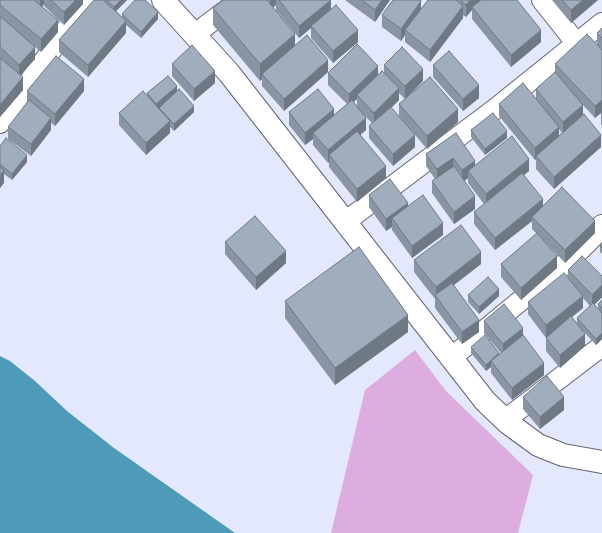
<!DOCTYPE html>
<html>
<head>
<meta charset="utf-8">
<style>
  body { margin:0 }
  canvas { display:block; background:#e3e8fc }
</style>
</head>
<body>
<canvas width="602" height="533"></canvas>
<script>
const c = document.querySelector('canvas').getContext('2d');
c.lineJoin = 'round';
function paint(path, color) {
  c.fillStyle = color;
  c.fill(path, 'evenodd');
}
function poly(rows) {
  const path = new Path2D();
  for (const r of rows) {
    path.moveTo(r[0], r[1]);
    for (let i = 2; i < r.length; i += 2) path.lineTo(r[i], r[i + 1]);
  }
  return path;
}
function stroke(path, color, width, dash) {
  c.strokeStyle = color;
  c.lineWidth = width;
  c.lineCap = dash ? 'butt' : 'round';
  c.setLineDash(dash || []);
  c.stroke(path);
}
paint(poly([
  [415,350,446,391,533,475,518,533,331,533,365,390]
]), '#deaddf');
paint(poly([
  [0,356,10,361,35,381,67,411,114,448,235,533,0,533]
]), '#4d9bb8');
const minor = poly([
  [542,0,577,44],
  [195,34,240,0],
  [0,123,87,0],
  [345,222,495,109,602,23],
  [451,358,542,283,575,255,594,236,602,225],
  [505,420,602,346]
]);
const tertiary = poly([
  [163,0,229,73,485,401,508,423,538,445,563,455,602,462]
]);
stroke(minor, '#616576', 22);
stroke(tertiary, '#616576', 24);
stroke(minor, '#fff', 20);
stroke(tertiary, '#fff', 22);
paint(poly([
  [0,0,83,0,83,4,64,25,44,6,44,4,42,7,58,32,41,52,22,36,35,59,20,75,23,90,0,117],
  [94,0,127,0,116,11,122,17,122,14,158,19,141,38,126,25,126,33,88,77,59,52,59,40],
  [223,0,331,0,331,9,358,42,333,63,311,38,311,28,299,38,276,10,276,5,273,7,295,45,328,72,284,111,262,86,262,79,260,81,213,25,213,8],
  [345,0,390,0,375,22],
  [428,0,481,0,541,42,511,67,472,19,472,10,466,17,463,15,463,18,430,62,405,42,405,35,401,41,382,27,382,15,421,9],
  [552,0,598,0,571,23],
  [602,28,602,50,597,45,597,33],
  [602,50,602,126,601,124,601,113,595,118,582,104,583,115,601,147,554,189,536,169,536,159,535,160,499,116,499,104,536,99,536,89,555,73,555,64],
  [559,129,562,133,559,136],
  [172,64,215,83,194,101,172,76],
  [384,65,423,81,405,99,399,93,399,100,391,108,415,147,393,166,369,138,369,126,372,123,362,113,366,130,360,135,386,178,357,202,329,167,329,162,328,163,313,145,313,139,305,145,289,125,289,112,334,115,347,104,328,85,328,73,378,74,384,73],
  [357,99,357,106,353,102],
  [433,65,479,98,463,111,433,77],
  [27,91,84,91,55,126,51,123,51,130,31,156,8,139,8,127,27,103],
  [177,91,194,112,174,131,170,127,170,133,146,155,119,125,119,113,147,96,147,93],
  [399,104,458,122,427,149,399,116],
  [471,130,507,138,485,155,471,137],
  [456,133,475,166,529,171,524,175,543,206,595,233,565,263,547,244,557,268,521,300,501,277,501,264,537,234,532,229,532,221,495,250,474,224,474,212,484,204,468,183,468,178,464,181,475,209,454,224,432,193,432,181,435,179,426,166,426,154],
  [0,146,27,162,12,180,4,174,4,183,0,188],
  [369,195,408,206,443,235,412,258,392,230,392,227,386,231,369,207],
  [225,242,286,263,256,290,225,254],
  [602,243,602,254,600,252,600,246],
  [414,260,481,264,454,285,479,332,462,344,435,308,435,299,414,272],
  [568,270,602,297,594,305,598,309,598,304,602,300,602,339,596,345,583,331,585,346,560,368,546,351,546,338,528,314,528,302,568,277],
  [583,298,590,306,577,318,577,324,572,317,583,308],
  [468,295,499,296,479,314,468,302],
  [285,301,408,332,335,385,285,318],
  [484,321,523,336,544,375,512,400,491,373,491,367,486,371,471,353,471,347,499,354,501,353,484,333],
  [523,397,564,410,540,429,523,409]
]), '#8995a3');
paint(poly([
  [40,0,44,0,44,4,40,9],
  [76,0,83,0,83,4,64,25,64,12],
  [121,0,127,0,114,13,114,7],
  [270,0,276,0,276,5,270,10],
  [331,0,331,12,311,26,311,28,299,38,299,26],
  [382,0,390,0,375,22,375,10],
  [470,0,481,0,472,7,472,10,466,17,466,5],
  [583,0,598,0,571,23,571,10],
  [421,1,421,14,405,30,405,35,401,41,401,29],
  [463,6,463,18,430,62,430,50],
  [158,12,158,19,141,38,141,32],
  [58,20,58,32,41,52,41,39],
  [126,21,126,33,88,77,88,65],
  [358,30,358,42,333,63,333,51],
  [541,30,541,42,511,67,511,55],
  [295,34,295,51,262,74,262,79,260,81,260,64],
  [35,47,35,59,19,77,19,65],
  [328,60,328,72,284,111,284,99],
  [378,66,378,78,357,95,357,99,349,107,349,94],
  [423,69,423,81,405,99,405,86],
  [215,71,215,83,194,101,194,89],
  [23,77,23,90,0,117,0,105],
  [84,79,84,91,55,126,55,114],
  [479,85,479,98,463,111,463,99],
  [177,86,177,93,156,110,156,104],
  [399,88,399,100,374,125,374,113],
  [602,100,602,112,601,112,601,113,595,118,595,106],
  [583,105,583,117,563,134,563,122],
  [194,106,194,112,174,131,174,124],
  [334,109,334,122,313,133,313,139,305,145,305,133],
  [458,109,458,122,427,149,427,136],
  [51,118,51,130,31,156,31,144],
  [366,118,366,130,332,159,329,155,329,162,328,163,328,150],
  [170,121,170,133,146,155,146,143],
  [559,127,559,140,536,156,536,159,535,160,535,148],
  [507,131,507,138,485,155,485,149],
  [415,135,415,147,393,166,393,154],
  [601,135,601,147,554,189,554,177],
  [27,155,27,162,12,180,12,174],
  [453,158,453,171,437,182,437,169],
  [529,159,529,171,486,206,486,194],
  [475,161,475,173,468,171,468,178,462,183,462,170],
  [386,166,386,178,357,202,357,189],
  [4,170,4,183,0,188,0,176],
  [475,196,475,209,454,224,454,212],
  [543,199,543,212,532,217,532,221,495,250,495,238],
  [408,203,408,215,392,218,392,227,386,231,386,219],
  [595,221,595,233,565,263,565,250],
  [443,223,443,235,412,258,412,246],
  [286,251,286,263,256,290,256,277],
  [481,252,481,264,437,298,436,296,436,287],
  [557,256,557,268,521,300,521,288],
  [602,285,602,297,592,307,592,295],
  [499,289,499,296,479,314,479,307],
  [583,296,583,308,546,338,546,325],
  [408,315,408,332,335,385,335,368],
  [479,320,479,332,462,344,462,332],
  [523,328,523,340,503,356,503,344],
  [602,333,602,339,596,345,596,339],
  [585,334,585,346,560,368,560,355],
  [499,353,499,359,491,361,491,367,486,371,486,365],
  [544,363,544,375,512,400,512,388],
  [564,397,564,410,540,429,540,417]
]), '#6f7984');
const building = poly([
  [0,0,34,0,58,20,41,39,0,5,0,0],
  [51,0,76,0,64,12,51,0],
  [94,0,103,0,126,21,88,65,59,40,94,0],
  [107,0,121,0,114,7,107,0],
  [135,0,145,0,158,12,141,32,122,14,135,0],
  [223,0,267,0,295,34,260,64,213,8,223,0],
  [279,0,331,0,299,26,279,0],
  [362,0,382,0,375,10,362,0],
  [393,0,420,0,421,1,401,29,382,15,393,0],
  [428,0,456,0,463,6,430,50,405,30,428,0],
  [460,0,470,0,466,5,460,0],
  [481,0,517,0,541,30,511,55,472,7,481,0],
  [562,0,583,0,571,10,562,0],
  [336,5,358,30,333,51,311,26,336,5],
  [0,16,35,47,19,65,0,47,0,16],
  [602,28,602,38,597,33,602,28],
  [587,34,602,50,602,100,595,106,555,64,587,34],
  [307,35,328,60,284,99,262,74,307,35],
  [357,44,378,66,349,94,328,73,357,44],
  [192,45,215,71,194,89,172,64,192,45],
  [402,47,423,69,405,86,384,65,402,47],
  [449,51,479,85,463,99,433,65,449,51],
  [56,56,84,79,55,114,27,91,56,56],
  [0,58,23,77,0,105,0,58],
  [382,71,399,88,374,113,357,95,382,71],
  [555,72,583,105,563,122,536,89,555,72],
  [168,76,177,86,156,104,147,93,168,76],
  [430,77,458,109,427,136,399,104,430,77],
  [523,83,559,127,535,148,499,104,523,83],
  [179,89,194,106,174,124,159,108,179,89],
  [318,89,334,109,305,133,289,112,318,89],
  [143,91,170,121,146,143,119,113,143,91],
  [29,100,51,118,31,144,8,127,29,100],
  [352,100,366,118,328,150,313,133,352,100],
  [391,107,415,135,393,154,369,126,391,107],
  [493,113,507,131,485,149,471,130,493,113],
  [584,114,601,135,554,177,536,156,584,114],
  [357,131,386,166,357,189,329,155,357,131],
  [456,133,475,161,462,170,453,158,437,169,426,154,456,133],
  [512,136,529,159,486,194,468,171,512,136],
  [6,138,27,155,12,174,0,164,0,146,6,138],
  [454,166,475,196,454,212,432,181,454,166],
  [0,167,4,170,0,176,0,167],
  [522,173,543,199,495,238,474,212,522,173],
  [390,179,408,203,386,219,369,195,390,179],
  [562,187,595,221,565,250,532,217,562,187],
  [423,195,443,223,412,246,392,218,423,195],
  [255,216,286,251,256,277,225,242,255,216],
  [461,225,481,252,436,287,414,260,461,225],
  [537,233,557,256,521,288,501,264,537,233],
  [602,243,602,248,600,246,602,243],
  [359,247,408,315,335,368,285,301,359,247],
  [582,256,602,276,602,285,592,295,568,270,582,256],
  [564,273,583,296,546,325,528,302,564,273],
  [488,277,499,289,479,307,468,295,488,277],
  [452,283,479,320,462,332,435,295,452,283],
  [602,300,602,308,598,304,602,300],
  [593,303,602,313,602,333,596,339,577,318,593,303],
  [504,304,523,328,503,344,484,321,504,304],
  [571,316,585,334,560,355,546,338,571,316],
  [485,335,499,353,486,365,471,347,485,335],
  [523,335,544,363,512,388,491,361,523,335],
  [547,376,564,397,540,417,523,397,547,376]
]);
paint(building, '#9fadbd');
stroke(building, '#6f7984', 1);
</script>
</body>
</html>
